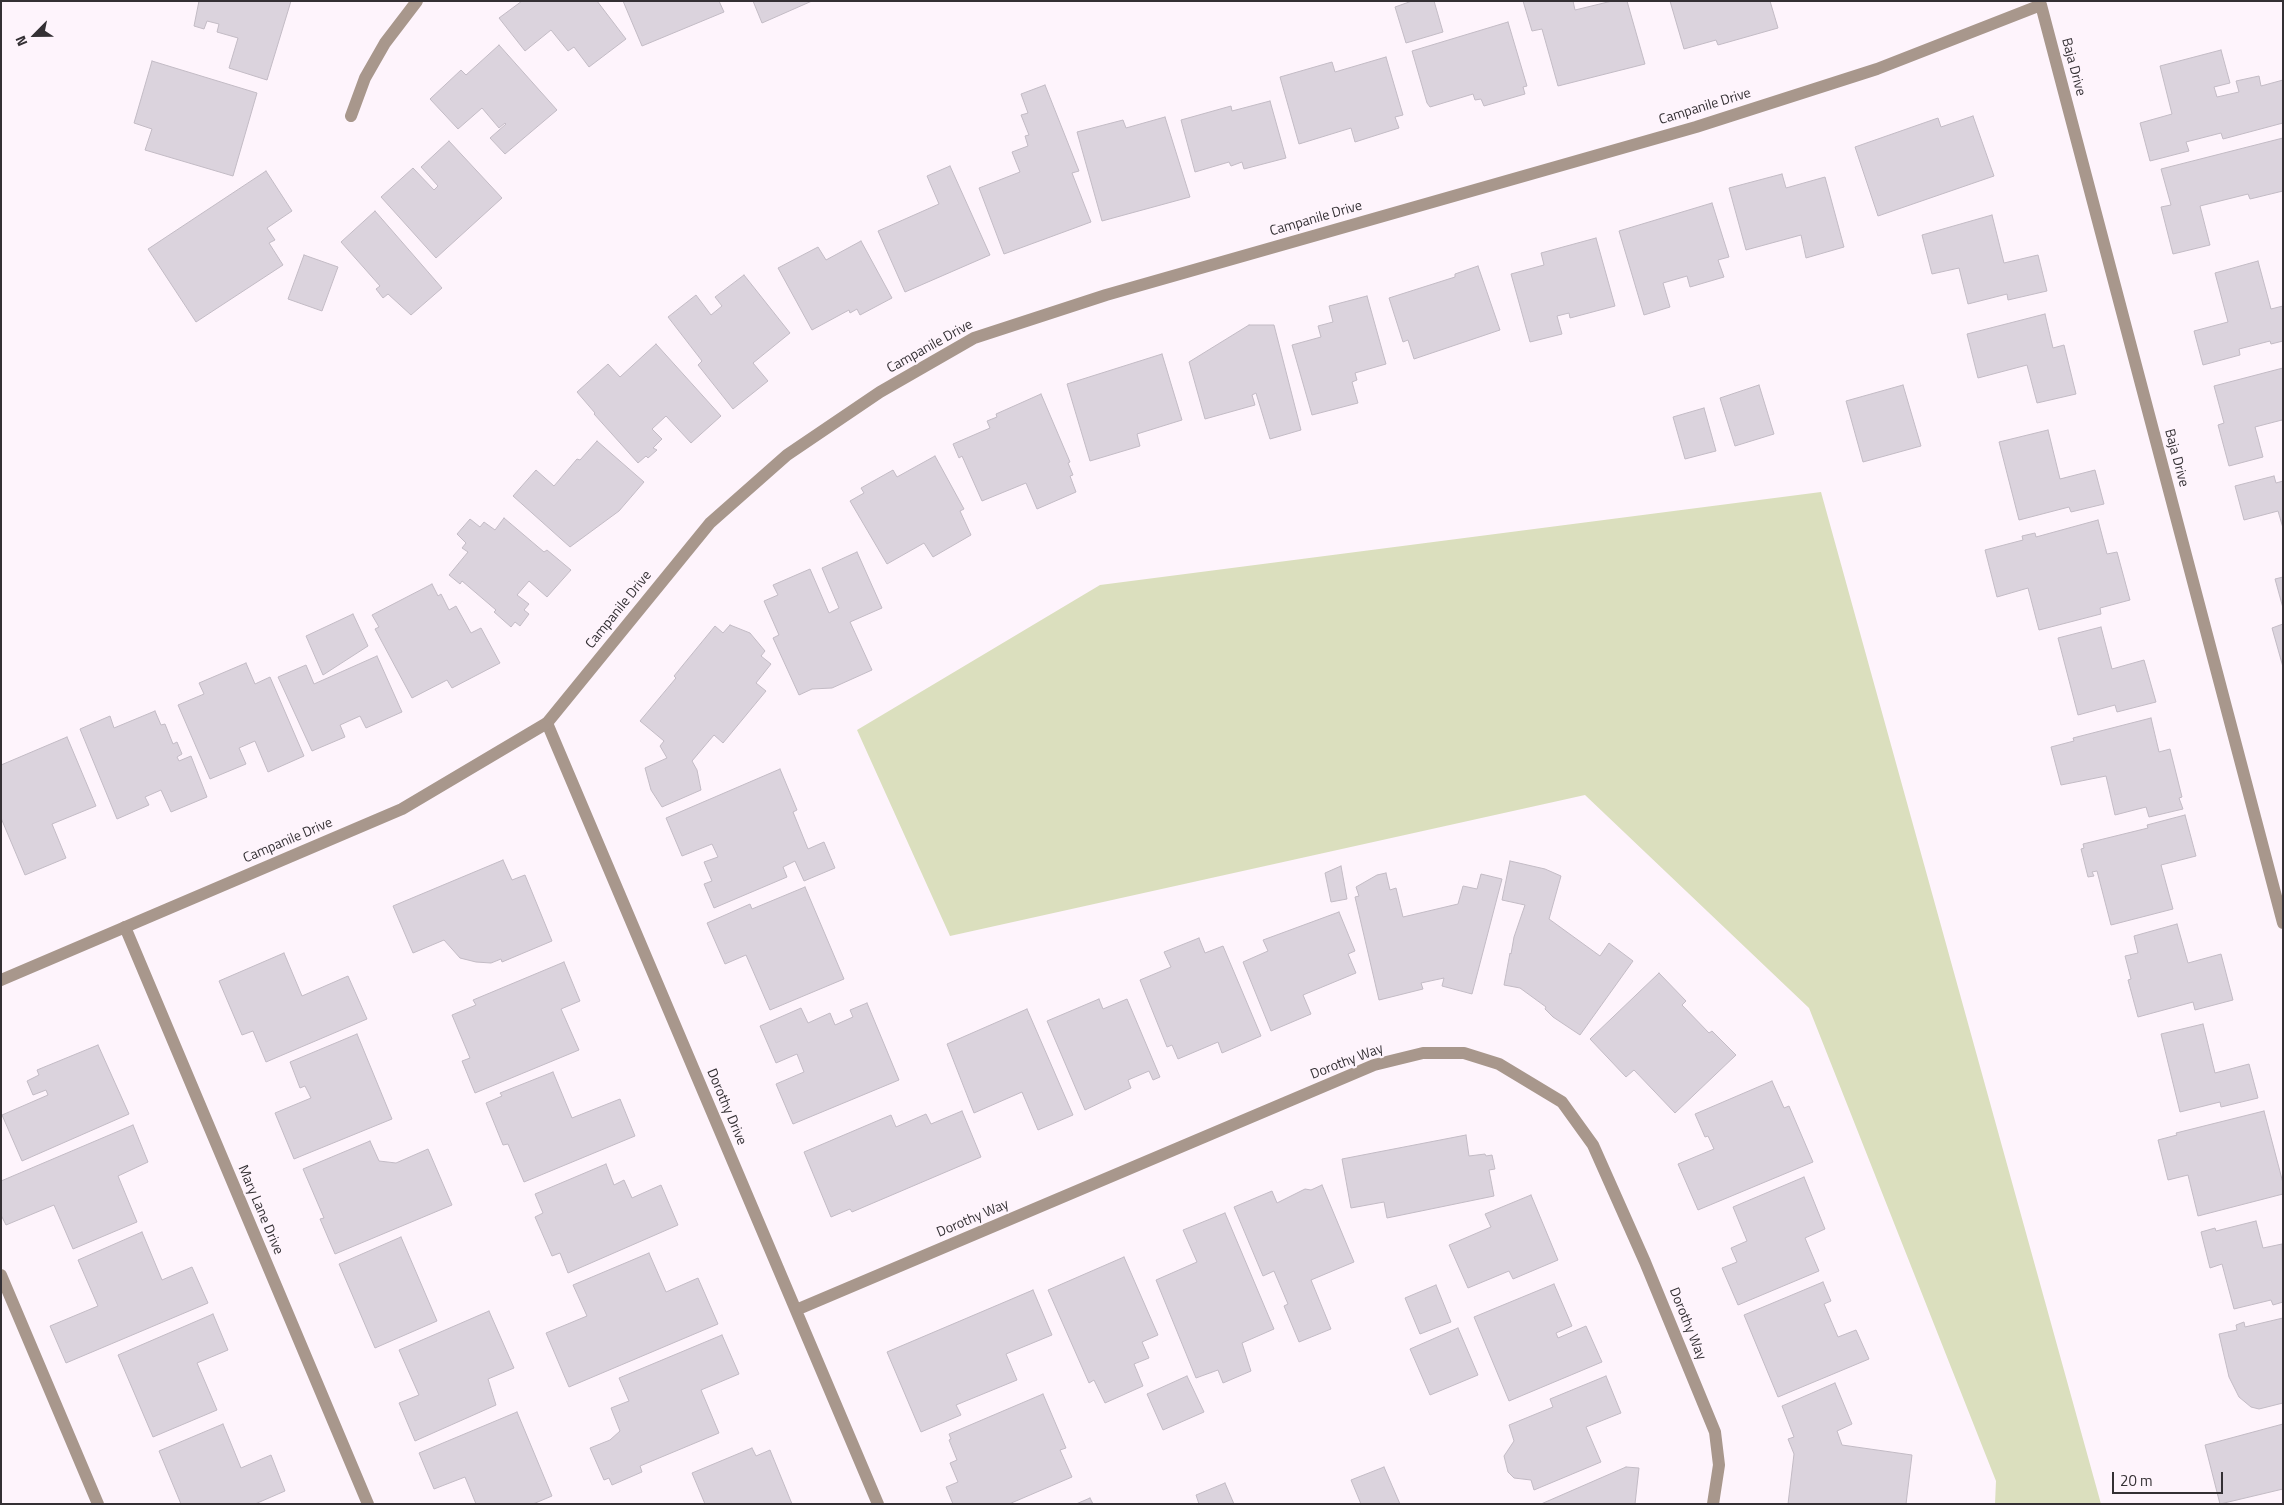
<!DOCTYPE html>
<html>
<head>
<meta charset="utf-8">
<style>
  body { margin:0 }
  #map { position:relative; width:2284px; height:1505px; overflow:hidden; background:#fef4fc; font-family:"Titillium Web",sans-serif }
  canvas { display:block }
  .frame { position:absolute; inset:0; border:2px solid #343034; pointer-events:none }
  .north { position:absolute; left:10px; top:10px; width:50px; height:50px; -webkit-text-stroke:4px #fef4fc; paint-order:stroke; rotate:247deg; font-size:14px; font-weight:700; line-height:20px; text-align:center; color:#343034 }
  .north::after { content:''; display:block; margin:auto; width:18px; height:22px; background:#343034; clip-path:polygon(50% 0,100% 100%,50% 72%,0 100%) }
  .scale { position:absolute; left:2112px; top:1472px; width:111px; height:22px; box-sizing:border-box; border:2px solid #343034; border-top:0; padding-left:6px; font-size:15px; line-height:18px; white-space:nowrap; color:#343034; -webkit-text-stroke:4px #fef4fc; paint-order:stroke }
</style>
</head>
<body>
<div id="map">
<canvas width="2284" height="1505"></canvas>
<div class="frame"></div>
<div class="north">N</div>
<div class="scale">20 m</div>
</div>
<script>
const c = document.querySelector('canvas').getContext('2d');
c.lineJoin = 'round';
function paint(path, color) {
  c.fillStyle = color;
  c.fill(path, 'evenodd');
}
function poly(rows) {
  const path = new Path2D();
  for (const r of rows) {
    path.moveTo(r[0], r[1]);
    for (let i = 2; i < r.length; i += 2) path.lineTo(r[i], r[i + 1]);
  }
  return path;
}
function stroke(path, color, width, dash) {
  c.strokeStyle = color;
  c.lineWidth = width;
  c.lineCap = dash ? 'butt' : 'round';
  c.setLineDash(dash || []);
  c.stroke(path);
}
function drawText(font, color, halo, rows, align = 'center') {
  c.font = font + ' "Titillium Web",sans-serif';
  c.lineWidth = 4.5;
  c.setLineDash([]);
  c.textBaseline = 'middle';
  c.strokeStyle = halo;
  c.fillStyle = color;
  for (const [text, x, y, turn = 0] of rows) {
    c.save();
    c.translate(x, y);
    c.rotate((+turn || 0) * Math.PI / 180);
    c.textAlign = isNaN(turn) ? turn : align;
    if (halo) c.strokeText(text, 0, 0);
    c.fillText(text, 0, 0);
    c.restore();
  }
}
paint(poly([
  [1821,492,2101,1504,1995,1504,1996,1481,1809,1008,1585,795,950,936,857,730,1100,585]
]), '#dbdfbe');
const building = poly([
  [199,1,291,1,267,80,229,68,238,38,217,32,219,24,207,21,204,29,194,26,199,1],
  [522,1,597,1,626,39,589,67,574,47,568,51,551,30,525,51,499,18,522,1],
  [623,1,719,1,724,12,642,46,623,1],
  [753,1,812,1,762,23,753,1],
  [1412,1,1434,1,1443,32,1406,43,1395,7,1412,1],
  [1523,1,1573,1,1575,10,1612,1,1627,1,1645,64,1558,86,1542,29,1532,31,1523,1],
  [1670,1,1770,1,1778,28,1718,45,1716,40,1684,49,1670,1],
  [1508,22,1527,86,1523,87,1525,94,1484,106,1481,99,1475,100,1473,94,1430,107,1427,103,1412,51,1508,22],
  [499,45,557,110,505,154,490,138,506,124,505,123,499,128,482,108,458,129,430,99,461,70,466,75,499,45],
  [2221,50,2230,83,2214,87,2217,97,2239,92,2236,81,2259,76,2261,86,2283,80,2283,123,2223,139,2221,133,2186,142,2189,151,2150,161,2140,123,2172,114,2160,66,2221,50],
  [1386,57,1403,115,1395,117,1399,128,1355,142,1351,128,1299,144,1280,77,1332,62,1335,72,1386,57],
  [152,61,257,93,233,176,145,150,152,129,134,123,152,61],
  [1045,85,1079,171,1072,173,1091,222,1004,254,979,188,1020,172,1012,152,1028,146,1025,136,1029,135,1021,115,1028,113,1021,94,1045,85],
  [1270,101,1286,158,1244,169,1242,162,1231,166,1229,162,1195,172,1181,120,1231,106,1232,111,1270,101],
  [1973,116,1994,176,1878,216,1855,147,1938,118,1941,127,1973,116],
  [1165,117,1190,197,1102,221,1077,132,1123,120,1126,128,1165,117],
  [2283,138,2283,191,2250,199,2248,194,2200,206,2210,245,2173,254,2161,207,2171,205,2161,169,2283,138],
  [449,141,502,198,436,258,381,197,413,168,434,190,438,186,421,167,449,141],
  [950,166,990,255,905,292,878,231,939,204,927,176,950,166],
  [266,171,292,211,267,228,275,240,269,243,283,265,196,322,148,249,266,171],
  [1782,174,1786,188,1825,177,1844,247,1806,258,1801,235,1746,250,1729,188,1782,174],
  [1712,203,1729,257,1718,260,1724,277,1690,287,1687,276,1663,283,1670,307,1644,315,1619,231,1712,203],
  [375,211,442,288,411,315,388,294,383,298,376,289,380,286,341,242,375,211],
  [1992,215,2004,263,2038,255,2047,291,2008,300,2007,294,1968,304,1959,268,1932,274,1922,235,1992,215],
  [1596,238,1615,306,1570,318,1569,313,1557,316,1562,334,1530,342,1511,274,1544,265,1541,253,1596,238],
  [861,241,892,298,860,315,857,309,850,313,849,310,812,330,778,268,818,247,826,260,861,241],
  [304,255,338,267,322,311,288,299,304,255],
  [2258,261,2271,309,2283,306,2283,341,2271,344,2270,341,2239,349,2240,355,2203,365,2194,331,2228,322,2215,273,2258,261],
  [1478,266,1500,330,1414,359,1408,340,1403,342,1389,298,1455,277,1455,274,1478,266],
  [744,275,790,333,753,363,768,381,733,409,698,365,702,361,668,317,696,295,711,315,722,306,715,297,744,275],
  [1367,296,1386,364,1355,373,1357,380,1352,382,1358,403,1312,415,1292,345,1321,337,1318,326,1333,322,1329,306,1367,296],
  [2045,314,2053,348,2064,345,2076,394,2037,403,2027,365,1978,378,1967,334,2045,314],
  [1249,325,1274,325,1301,430,1270,439,1256,393,1252,395,1255,405,1205,419,1189,362,1249,325],
  [656,344,721,416,691,443,666,416,652,429,662,439,653,448,657,450,648,458,646,456,638,463,594,414,595,413,577,392,608,364,620,377,656,344],
  [1162,354,1182,420,1137,434,1140,446,1090,461,1067,384,1162,354],
  [2283,368,2283,423,2282,420,2255,427,2263,457,2229,466,2218,425,2224,423,2214,386,2283,368],
  [1759,385,1774,434,1735,446,1720,398,1759,385],
  [1903,385,1921,446,1863,462,1846,401,1903,385],
  [1041,394,1070,462,1068,463,1073,475,1070,476,1076,492,1037,509,1026,483,982,501,962,456,959,458,953,444,990,428,987,421,997,417,996,414,1041,394],
  [1704,408,1716,451,1685,459,1673,417,1704,408],
  [2048,430,2060,479,2095,470,2104,504,2071,512,2069,507,2019,520,1999,442,2048,430],
  [597,441,644,482,619,511,570,547,513,496,536,470,554,486,577,459,580,460,597,441],
  [935,456,964,509,960,511,971,535,933,557,924,543,887,564,850,501,864,493,861,488,893,470,897,477,935,456],
  [2274,476,2276,483,2283,481,2283,528,2278,511,2244,520,2235,486,2274,476],
  [504,518,544,552,547,550,571,570,547,597,529,581,517,595,529,604,524,610,529,614,520,626,515,622,511,627,494,612,496,610,462,581,460,584,449,575,468,552,462,548,466,543,457,534,470,519,480,527,484,522,495,530,504,518],
  [2098,520,2107,554,2117,552,2130,600,2100,608,2101,614,2039,630,2028,588,1997,597,1985,550,2023,540,2022,536,2035,533,2036,537,2098,520],
  [857,552,882,608,850,622,872,670,832,688,812,689,799,695,773,638,779,635,764,601,778,595,773,585,810,569,829,613,839,608,822,568,857,552],
  [2283,577,2283,608,2275,579,2283,577],
  [432,584,438,596,441,594,449,610,456,606,471,633,481,628,500,663,452,688,447,680,412,698,375,629,379,627,372,615,432,584],
  [353,614,368,646,323,675,306,636,353,614],
  [2283,624,2283,667,2272,628,2283,624],
  [730,625,750,633,765,651,761,656,771,664,756,683,766,691,723,743,714,735,692,761,697,770,701,790,662,807,651,790,645,768,667,758,660,746,664,741,640,721,676,678,674,676,715,626,723,633,730,625],
  [2101,627,2112,669,2144,660,2156,702,2117,712,2115,705,2078,715,2058,638,2101,627],
  [377,656,402,712,366,728,360,716,340,725,345,737,312,751,278,677,306,665,314,684,377,656],
  [246,663,255,684,270,677,304,756,268,772,255,741,239,748,246,764,210,779,178,705,204,694,199,683,246,663],
  [155,711,161,725,165,724,173,744,177,742,182,754,177,757,179,761,191,756,207,797,171,812,161,790,145,797,149,805,117,819,80,729,110,716,114,728,155,711],
  [2151,718,2159,752,2170,749,2182,797,2179,798,2183,809,2149,817,2146,807,2115,815,2106,776,2061,785,2051,747,2074,741,2073,738,2151,718],
  [67,737,96,806,52,824,66,858,25,875,1,818,1,765,67,737],
  [780,769,797,810,793,812,808,849,824,842,835,868,804,881,795,861,783,867,787,877,714,908,704,884,712,881,704,862,718,857,712,844,682,856,666,818,780,769],
  [2185,815,2196,856,2161,865,2173,909,2111,925,2097,871,2092,872,2094,876,2088,877,2081,849,2084,848,2083,844,2148,828,2147,825,2185,815],
  [503,860,512,880,525,875,552,941,502,962,501,959,491,963,476,962,460,958,444,940,413,953,393,906,503,860],
  [1510,861,1545,869,1561,876,1549,919,1600,956,1609,943,1633,961,1580,1035,1553,1017,1545,1009,1546,1007,1520,988,1504,985,1510,953,1511,954,1514,937,1525,905,1502,900,1510,861],
  [1341,866,1347,899,1331,902,1325,873,1341,866],
  [1386,873,1390,890,1396,888,1403,917,1458,904,1463,886,1477,889,1481,874,1502,879,1472,994,1442,986,1444,978,1421,983,1423,989,1379,1000,1355,897,1359,896,1356,887,1377,875,1386,873],
  [805,887,844,979,770,1010,746,955,725,964,707,923,750,904,752,909,805,887],
  [1339,912,1355,951,1348,954,1356,973,1303,995,1311,1014,1271,1031,1243,962,1268,951,1263,940,1339,912],
  [2177,924,2188,963,2221,954,2233,1000,2195,1010,2193,1002,2138,1017,2128,980,2131,979,2125,956,2138,953,2134,936,2177,924],
  [1199,938,1205,953,1223,946,1261,1036,1222,1053,1218,1042,1178,1059,1172,1045,1167,1047,1140,980,1171,967,1164,952,1199,938],
  [284,953,302,996,348,976,367,1019,266,1062,253,1031,242,1035,219,981,284,953],
  [564,962,580,1001,561,1009,579,1050,475,1093,462,1061,470,1058,452,1015,476,1005,473,1000,564,962],
  [1659,973,1686,1001,1682,1005,1709,1033,1712,1031,1736,1055,1675,1113,1634,1070,1626,1077,1590,1039,1659,973],
  [1099,999,1103,1009,1127,999,1160,1077,1153,1080,1149,1071,1128,1080,1131,1088,1085,1110,1047,1021,1099,999],
  [867,1003,899,1080,793,1124,776,1084,804,1072,797,1054,776,1063,760,1026,801,1008,808,1023,830,1013,835,1025,853,1017,850,1010,867,1003],
  [1027,1009,1073,1115,1038,1130,1022,1092,974,1113,947,1044,1027,1009],
  [2203,1024,2215,1073,2249,1064,2258,1098,2221,1107,2220,1102,2180,1112,2161,1034,2203,1024],
  [357,1034,392,1119,294,1159,275,1113,311,1098,305,1086,300,1088,290,1062,357,1034],
  [98,1045,129,1114,22,1161,2,1115,48,1095,46,1090,33,1095,27,1081,39,1075,37,1070,98,1045],
  [553,1072,572,1118,620,1099,635,1136,524,1182,508,1144,503,1145,486,1103,502,1096,500,1093,553,1072],
  [1772,1081,1784,1108,1789,1106,1813,1162,1698,1210,1678,1164,1714,1149,1708,1136,1705,1137,1695,1114,1772,1081],
  [962,1111,981,1157,852,1212,850,1209,831,1217,804,1152,891,1115,896,1127,926,1114,931,1124,962,1111],
  [2264,1111,2283,1183,2283,1194,2198,1216,2188,1175,2168,1180,2158,1140,2177,1135,2176,1133,2264,1111],
  [133,1125,148,1162,118,1176,137,1222,73,1249,54,1205,6,1225,1,1215,1,1181,133,1125],
  [1466,1135,1469,1156,1485,1154,1486,1156,1492,1155,1495,1169,1489,1170,1494,1196,1387,1218,1384,1202,1351,1208,1342,1159,1466,1135],
  [370,1141,379,1161,396,1163,428,1149,452,1205,335,1254,320,1219,324,1218,303,1169,370,1141],
  [606,1164,614,1185,624,1180,632,1198,661,1185,678,1225,568,1273,560,1253,552,1256,535,1217,543,1213,535,1194,606,1164],
  [1804,1177,1825,1229,1805,1238,1819,1271,1738,1305,1722,1268,1737,1262,1731,1248,1747,1241,1733,1207,1804,1177],
  [1322,1185,1354,1262,1311,1280,1331,1329,1299,1342,1284,1306,1288,1304,1274,1271,1263,1276,1234,1207,1272,1191,1277,1203,1305,1189,1311,1190,1322,1185],
  [1531,1195,1558,1260,1513,1279,1509,1271,1468,1288,1449,1245,1491,1227,1485,1214,1531,1195],
  [1225,1213,1274,1329,1242,1343,1251,1371,1223,1383,1218,1370,1196,1378,1156,1280,1197,1262,1183,1230,1225,1213],
  [2256,1221,2263,1248,2282,1244,2283,1302,2273,1305,2271,1300,2234,1309,2222,1264,2210,1268,2201,1232,2215,1228,2216,1231,2256,1221],
  [142,1232,162,1280,192,1267,208,1303,66,1363,50,1326,98,1306,78,1260,142,1232],
  [401,1237,437,1321,375,1348,339,1264,401,1237],
  [649,1253,666,1292,698,1278,718,1324,569,1387,546,1333,587,1316,573,1285,649,1253],
  [1124,1257,1158,1335,1142,1342,1149,1358,1134,1364,1143,1386,1105,1403,1094,1380,1089,1383,1048,1290,1124,1257],
  [1823,1282,1831,1301,1824,1304,1838,1337,1856,1330,1869,1359,1778,1397,1744,1315,1823,1282],
  [1554,1284,1572,1326,1556,1333,1558,1338,1586,1326,1602,1362,1509,1401,1474,1317,1554,1284],
  [1436,1285,1451,1322,1420,1334,1405,1298,1436,1285],
  [1033,1290,1052,1335,1006,1354,1017,1380,956,1405,961,1415,921,1432,887,1352,1033,1290],
  [489,1311,514,1368,488,1379,496,1405,415,1441,399,1403,419,1395,399,1350,489,1311],
  [213,1314,228,1350,197,1363,217,1410,153,1437,118,1355,213,1314],
  [2283,1318,2283,1403,2259,1409,2251,1407,2239,1397,2229,1377,2219,1334,2237,1330,2236,1325,2244,1322,2245,1327,2283,1318],
  [1458,1328,1478,1375,1430,1395,1410,1349,1458,1328],
  [722,1335,739,1374,701,1390,719,1433,640,1466,642,1472,612,1485,609,1478,604,1480,590,1448,610,1440,620,1431,611,1408,629,1401,619,1378,722,1335],
  [1187,1376,1204,1412,1163,1430,1147,1394,1187,1376],
  [1606,1376,1621,1413,1586,1427,1601,1462,1534,1490,1531,1480,1514,1478,1508,1472,1504,1456,1514,1441,1509,1425,1553,1407,1550,1399,1606,1376],
  [1835,1383,1852,1424,1837,1431,1842,1445,1912,1455,1906,1504,1788,1504,1794,1454,1788,1439,1794,1437,1782,1406,1835,1383],
  [1043,1394,1066,1448,1060,1450,1072,1477,1009,1504,953,1504,946,1487,958,1482,950,1463,957,1460,949,1440,951,1439,949,1434,1043,1394],
  [517,1412,552,1496,533,1504,476,1504,465,1477,434,1489,419,1453,517,1412],
  [223,1424,241,1468,271,1455,285,1491,255,1504,181,1504,159,1451,223,1424],
  [2283,1424,2283,1489,2220,1504,2205,1445,2283,1424],
  [752,1448,756,1456,770,1450,792,1504,705,1504,692,1473,752,1448],
  [1384,1467,1400,1504,1361,1504,1351,1480,1384,1467],
  [1626,1467,1639,1468,1635,1504,1541,1504,1626,1467],
  [1225,1483,1234,1504,1199,1504,1196,1495,1225,1483],
  [1090,1498,1093,1504,1076,1504,1090,1498]
]);
paint(building, '#dbd3dd');
stroke(building, '#c3bbc5', 1);
stroke(poly([
  [1,1275,98,1504]
]), '#a8978c', 12);
stroke(poly([
  [351,116,365,78,385,43,417,1],
  [547,723,878,1504],
  [125,927,368,1504],
  [796,1310,1374,1065,1423,1053,1464,1053,1499,1064,1562,1102,1593,1145,1645,1262,1715,1432,1719,1465,1713,1504]
]), '#a8978c', 12);
stroke(poly([
  [1,980,402,809,547,723,710,523,787,455,880,392,974,338,1106,295,1696,127,1877,69,2041,5,2283,923]
]), '#a8978c', 12);
drawText('14px', '#343034', '#fef4fc', [
  ["Baja Drive",2073,67,75],
  ["Campanile Drive",1705,107,-17],
  ["Campanile Drive",1316,219,-16],
  ["Campanile Drive",930,347,-29],
  ["Baja Drive",2176,458,75],
  ["Campanile Drive",619,610,-51],
  ["Campanile Drive",288,841,-23],
  ["Dorothy Way",1347,1062,-21],
  ["Dorothy Drive",726,1107,67],
  ["Mary Lane Drive",260,1210,67],
  ["Dorothy Way",973,1219,-23],
  ["Dorothy Way",1687,1324,68]
]);
</script>
</body>
</html>
